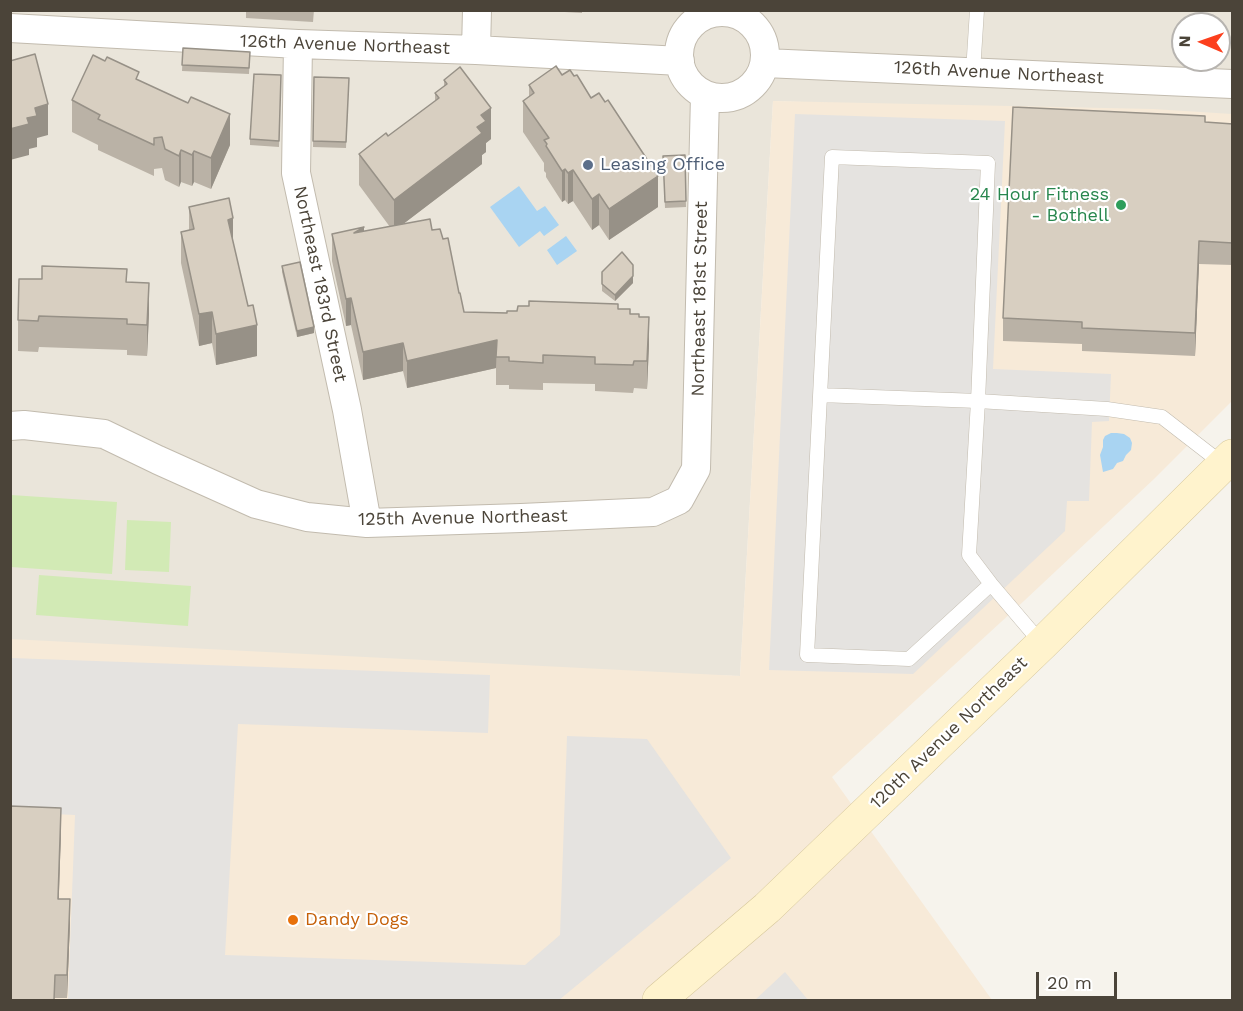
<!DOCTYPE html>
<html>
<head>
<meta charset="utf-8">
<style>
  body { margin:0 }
  #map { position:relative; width:1243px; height:1011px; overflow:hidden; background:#f6f3ec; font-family:"Work Sans",sans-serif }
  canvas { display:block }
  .frame { position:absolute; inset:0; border:12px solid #4b4439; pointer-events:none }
  .north { position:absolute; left:1171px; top:12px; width:60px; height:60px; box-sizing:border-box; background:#fff; border:2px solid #b7b4b0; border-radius:50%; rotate:272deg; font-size:16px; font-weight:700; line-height:24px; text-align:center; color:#4b4439 }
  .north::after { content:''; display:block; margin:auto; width:21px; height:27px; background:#fc3f1d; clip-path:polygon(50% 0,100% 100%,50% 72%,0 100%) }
  .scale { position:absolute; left:1036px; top:972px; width:81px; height:27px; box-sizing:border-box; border:3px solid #4b4439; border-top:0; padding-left:8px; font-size:18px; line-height:21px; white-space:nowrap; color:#4b4439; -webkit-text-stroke:4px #fff; paint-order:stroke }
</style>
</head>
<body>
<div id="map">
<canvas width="1243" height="1011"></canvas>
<div class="frame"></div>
<div class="north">N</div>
<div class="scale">20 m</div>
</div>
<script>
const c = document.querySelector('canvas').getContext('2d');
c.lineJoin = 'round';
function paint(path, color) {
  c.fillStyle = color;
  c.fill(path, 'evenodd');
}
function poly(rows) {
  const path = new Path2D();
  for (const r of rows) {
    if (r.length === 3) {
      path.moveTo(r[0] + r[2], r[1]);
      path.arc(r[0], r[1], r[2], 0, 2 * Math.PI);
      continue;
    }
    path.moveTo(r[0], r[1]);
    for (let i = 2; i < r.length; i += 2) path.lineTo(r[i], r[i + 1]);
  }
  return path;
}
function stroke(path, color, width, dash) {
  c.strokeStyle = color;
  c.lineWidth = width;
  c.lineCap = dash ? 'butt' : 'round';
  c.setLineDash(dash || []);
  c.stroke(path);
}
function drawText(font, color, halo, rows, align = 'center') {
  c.font = font + ' "Work Sans",sans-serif';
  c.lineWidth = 4.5;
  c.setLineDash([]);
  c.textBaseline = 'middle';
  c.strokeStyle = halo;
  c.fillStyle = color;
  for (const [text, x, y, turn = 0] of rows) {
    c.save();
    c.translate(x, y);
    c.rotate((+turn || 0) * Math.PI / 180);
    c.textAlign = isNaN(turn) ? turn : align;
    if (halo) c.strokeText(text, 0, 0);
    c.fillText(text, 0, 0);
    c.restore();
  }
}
paint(poly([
  [11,11,1232,11,1232,117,773,101,740,676,11,652],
  [1183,24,1219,24,1219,60,1183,60]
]), '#eae5da');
paint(poly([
  [773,101,1153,109,1232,114,1232,401,1154,479,1025,600,832,777,992,1000,11,1000,10,639,740,676]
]), '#f7ead8');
paint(poly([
  [11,495,117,502,112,574,11,567],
  [127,520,171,522,169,572,125,570],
  [39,575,191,586,188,626,36,615]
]), '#d2eab5');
paint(poly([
  [795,114,1005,121,993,369,1111,374,1109,421,1092,422,1089,501,1067,501,1065,531,913,674,769,670],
  [11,658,490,675,488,733,238,724,225,955,525,965,560,935,567,736,647,739,731,858,559,1000,68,1000,75,815,11,812],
  [785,972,808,1000,755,1000]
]), '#e5e3e0');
paint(poly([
  [519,186,537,211,545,206,559,225,544,236,540,231,519,247,490,207],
  [566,236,577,251,557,265,547,250],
  [1111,433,1117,433,1124,434,1130,438,1132,443,1131,450,1126,455,1123,461,1117,463,1113,469,1103,472,1100,455,1103,447,1103,440,1105,436]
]), '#a9d4f2');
const lane = poly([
  [973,72,977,10],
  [820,395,978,401,969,555,991,584,1042,644],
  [991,584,909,659,807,655,832,157,988,163,978,401,1107,409,1162,417,1224,465]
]);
const street = poly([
  [722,55,43],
  [10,28,298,44,476,50,680,61],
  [298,44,296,173,347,410,367,523],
  [476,50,477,10],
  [765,63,1232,84],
  [10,426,24,425,104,434,158,460,256,504,307,517,367,523,521,518,653,512,679,500,696,469,705,95]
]);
const secondary = poly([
  [659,1000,767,908,1042,644,1232,456]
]);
stroke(lane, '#c2bbae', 15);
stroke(street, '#c2bbae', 30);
stroke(secondary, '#d6c79b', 34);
stroke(lane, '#fff', 14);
stroke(street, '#fff', 28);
stroke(secondary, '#fff3cd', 33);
paint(poly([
  [246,10,314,10,313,22,246,18],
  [530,10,582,10,582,13],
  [183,48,250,52,249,74,182,71],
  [281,75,279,147,250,145,250,139],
  [314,77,349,78,346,148,313,147],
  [444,80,491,139,486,143,486,152,482,155,482,164,403,224,432,230,443,239,464,312,507,313,618,309,630,314,639,317,649,345,647,389,634,388,633,393,595,391,595,384,543,383,543,390,509,389,509,385,496,385,496,368,407,388,403,371,363,380,351,325,346,326,332,261,332,234,364,232,390,227,359,185,359,154,388,136,435,101,435,93,444,86],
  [139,81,230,145,211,189,194,182,192,186,181,182,179,187,165,180,162,168,154,169,154,176,98,150,98,145,72,132,72,100],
  [529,85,658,207,609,240,599,225,592,230,573,201,568,204,565,200,562,202,546,177,546,173,544,171,544,163,523,132,523,101,529,97],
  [1205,122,1233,124,1233,265,1199,264,1195,356,1082,351,1082,344,1003,341,1003,318],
  [685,155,686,207,665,208,663,156],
  [189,207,233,242,257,356,216,365,212,343,199,346,181,263,181,232,189,230],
  [282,266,314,333,297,337,282,272],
  [602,272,633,283,615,301,602,291],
  [127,282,149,314,147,356,127,355,127,350,39,347,38,352,18,351,18,320],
  [61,831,58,899,70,922,67,998,55,998,10,1000]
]), '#bab2a6');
paint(poly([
  [48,104,48,135,37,138,37,147,29,149,29,155,10,160,10,129,27,118,35,108],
  [491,108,491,139,486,143,486,152,482,155,482,164,394,231,394,200,477,127,481,115],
  [230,114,230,145,211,189,211,158],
  [181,150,181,182,179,187,179,156],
  [194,151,194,182,192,186,192,155],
  [565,169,565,200,562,202,562,171],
  [573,170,573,201,568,204,568,173],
  [658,176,658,207,609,240,609,209],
  [599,194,599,225,592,230,592,199],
  [233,218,233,249,228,220],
  [364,227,364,254,354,233],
  [1199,241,1199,264,1195,356,1195,333],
  [633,265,633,283,615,301,615,295],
  [149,283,149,314,147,356,147,325],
  [351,298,351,325,346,326,346,299],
  [212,312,212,343,199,346,199,314],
  [649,317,649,345,647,389,647,361],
  [257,325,257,356,216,365,216,334],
  [314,327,314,333,297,337,297,331],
  [497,340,496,368,407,388,407,361],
  [403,343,403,371,363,380,363,352],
  [61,808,61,831,58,921,58,899],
  [70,899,70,922,67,998,67,975]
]), '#979187');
const building = poly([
  [183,48,250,52,249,68,182,65,183,48],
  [35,54,48,104,35,108,37,116,27,118,29,124,10,129,10,61,35,54],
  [93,55,105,61,107,57,139,72,136,79,188,103,191,97,230,114,211,158,194,151,192,155,181,150,179,156,165,149,162,137,154,138,154,145,98,119,100,115,72,100,93,55],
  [556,66,562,75,570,70,574,76,577,75,591,98,599,93,605,102,608,100,658,176,609,209,599,194,592,199,573,170,568,173,565,169,562,171,546,146,547,144,544,140,549,138,523,101,534,93,529,85,556,66],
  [460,67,491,108,481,115,486,121,477,127,482,133,394,200,359,154,386,133,388,136,439,98,435,93,447,84,444,80,460,67],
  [254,74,281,75,279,141,250,139,254,74],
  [314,77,349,78,346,142,313,141,314,77],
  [1013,107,1205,116,1205,122,1233,124,1233,243,1199,241,1195,333,1082,328,1082,322,1003,318,1013,107],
  [685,155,686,201,665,202,663,156,685,155],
  [229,198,233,218,228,220,248,306,253,305,257,325,216,334,212,312,199,314,181,232,194,229,189,207,229,198],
  [430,219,432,230,440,229,443,239,448,238,459,293,460,293,464,312,507,313,507,311,517,311,518,306,529,306,529,301,618,304,618,309,630,309,630,314,639,314,639,317,649,317,647,361,634,361,633,365,595,364,595,357,543,355,543,363,509,361,509,357,496,357,497,340,407,361,403,343,363,352,351,298,346,299,332,234,364,227,354,233,430,219],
  [622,252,633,265,633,276,615,295,602,284,602,272,622,252],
  [300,262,314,327,297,331,282,266,300,262],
  [42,266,127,269,126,282,149,283,147,325,127,324,127,319,39,316,38,321,18,320,19,279,42,279,42,266],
  [10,806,61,808,58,899,70,899,67,975,55,975,54,1000,10,1000,10,806]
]);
paint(building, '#d8cfc1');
stroke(building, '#979187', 1.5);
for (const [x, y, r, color] of [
  [588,165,6,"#5c6f8a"],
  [1121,205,6,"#2e9e5b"],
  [293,920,6,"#e8710a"]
]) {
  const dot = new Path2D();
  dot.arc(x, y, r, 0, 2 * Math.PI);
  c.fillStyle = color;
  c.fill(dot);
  stroke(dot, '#fff', 2);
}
drawText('18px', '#4b4439', '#fff', [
  ["126th Avenue Northeast",345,45,2],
  ["126th Avenue Northeast",999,73,3],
  ["Northeast 183rd Street",320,284,78],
  ["Northeast 181st Street",700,299,-89],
  ["125th Avenue Northeast",463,518,-1],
  ["120th Avenue Northeast",949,733,-44]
]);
drawText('18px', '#4e5e75', '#fff', [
  ["Leasing Office",600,165]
], 'left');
drawText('18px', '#27864d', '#fff', [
  ["24 Hour Fitness",1109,195],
  ["- Bothell",1109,216]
], 'right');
drawText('18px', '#c56008', '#fff', [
  ["Dandy Dogs",305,920]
], 'left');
</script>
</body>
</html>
